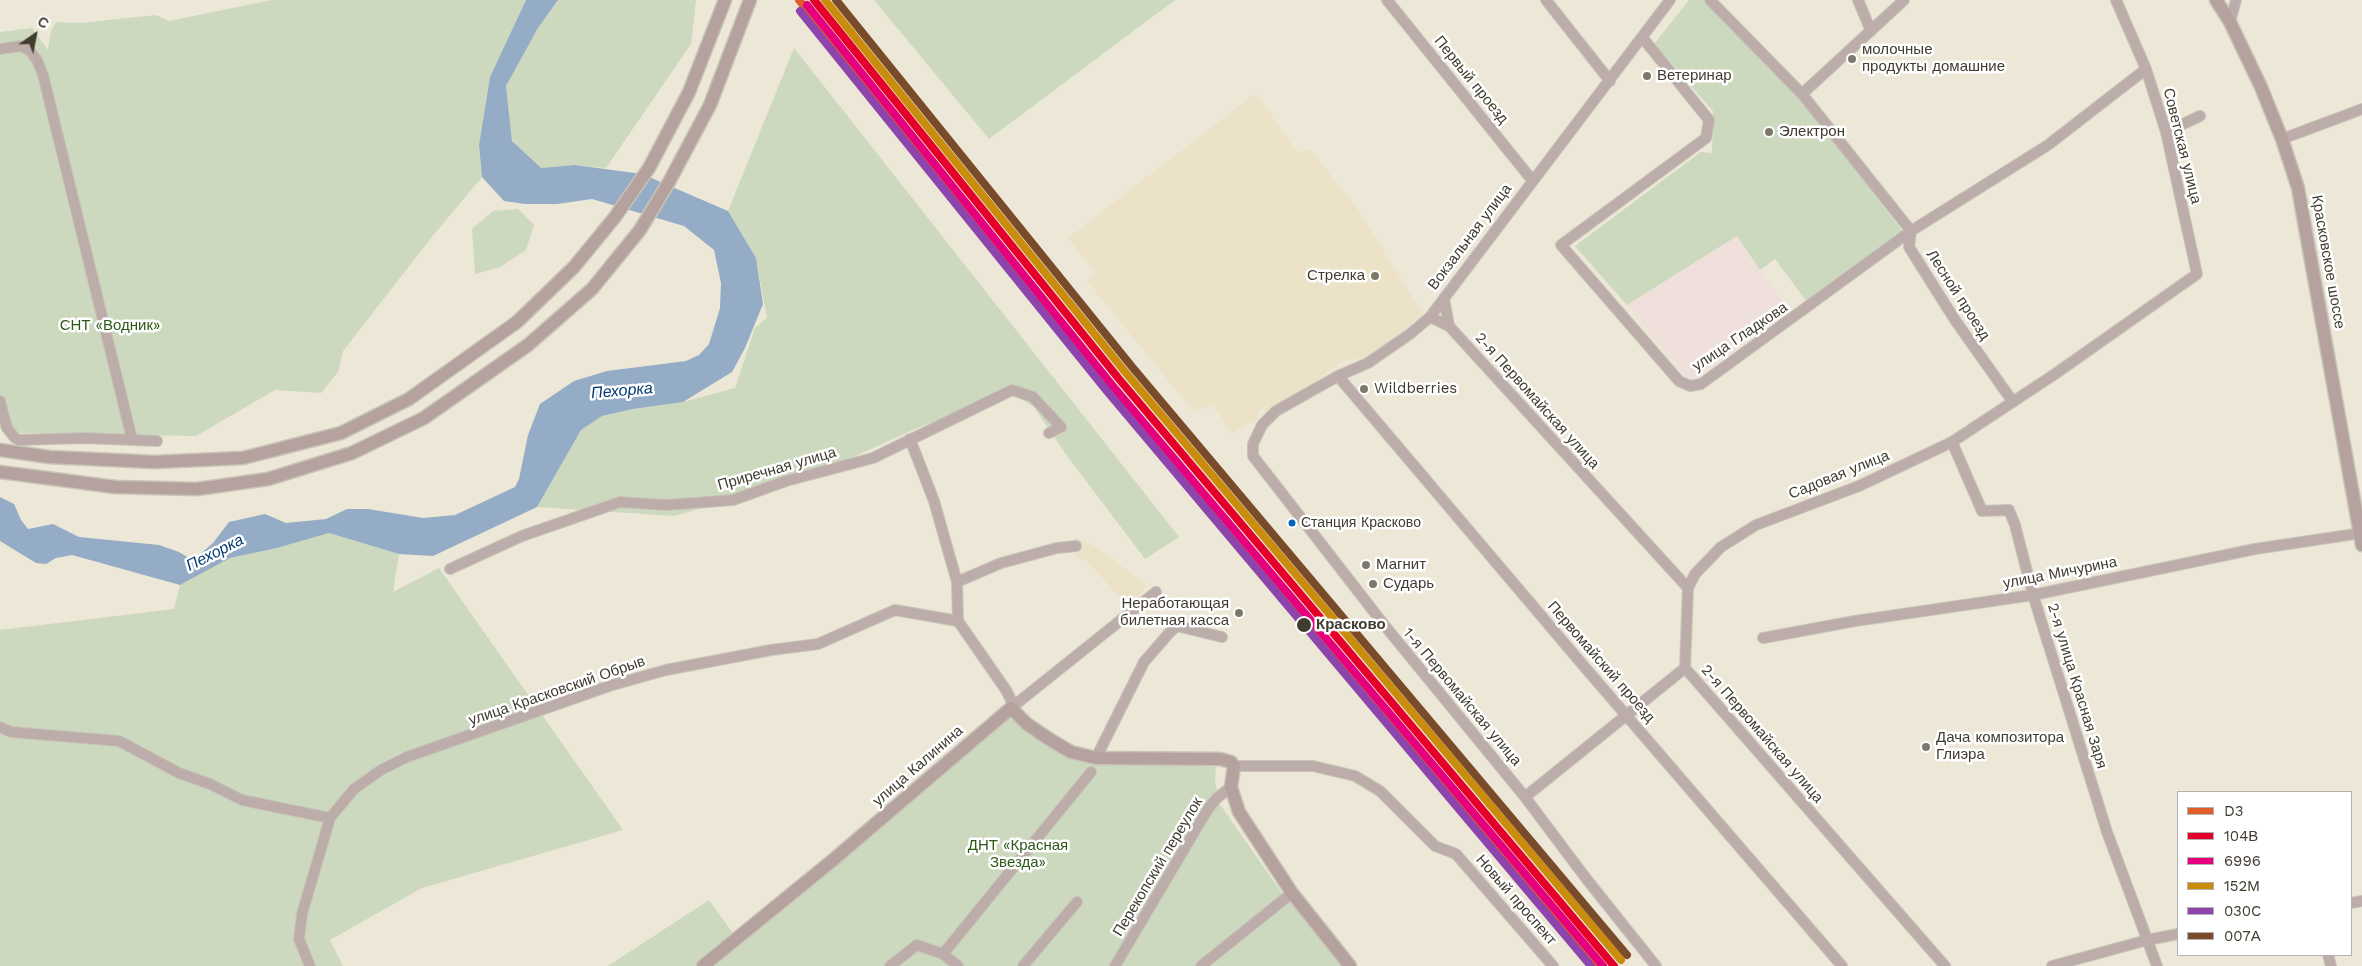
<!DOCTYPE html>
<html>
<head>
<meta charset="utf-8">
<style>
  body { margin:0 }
  #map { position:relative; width:2362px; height:966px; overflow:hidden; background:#ece7d7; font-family:"Work Sans",sans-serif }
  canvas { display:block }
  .legend { position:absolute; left:2177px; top:791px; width:175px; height:165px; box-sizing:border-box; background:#fff; border:1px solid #b3b1ac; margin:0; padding:6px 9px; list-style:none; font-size:15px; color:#403c30 }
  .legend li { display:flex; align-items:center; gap:10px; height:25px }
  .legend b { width:25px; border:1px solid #b3b1ac }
  .north { position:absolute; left:10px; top:10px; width:50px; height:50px; -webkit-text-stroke:4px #fff; paint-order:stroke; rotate:33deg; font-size:14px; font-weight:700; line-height:20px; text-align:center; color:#403c30 }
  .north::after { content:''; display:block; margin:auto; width:18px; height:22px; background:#403c30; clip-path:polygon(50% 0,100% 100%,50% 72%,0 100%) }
</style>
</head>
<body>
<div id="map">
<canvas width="2362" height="966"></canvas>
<ul class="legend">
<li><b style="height:6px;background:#e15d29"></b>D3</li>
<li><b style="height:6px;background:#e4002b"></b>104В</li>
<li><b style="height:6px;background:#e5007d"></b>6996</li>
<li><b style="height:6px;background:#c98c0c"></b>152М</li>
<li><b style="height:6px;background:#8e44ad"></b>030C</li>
<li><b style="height:6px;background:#7a4b2a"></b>007А</li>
</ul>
<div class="north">С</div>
</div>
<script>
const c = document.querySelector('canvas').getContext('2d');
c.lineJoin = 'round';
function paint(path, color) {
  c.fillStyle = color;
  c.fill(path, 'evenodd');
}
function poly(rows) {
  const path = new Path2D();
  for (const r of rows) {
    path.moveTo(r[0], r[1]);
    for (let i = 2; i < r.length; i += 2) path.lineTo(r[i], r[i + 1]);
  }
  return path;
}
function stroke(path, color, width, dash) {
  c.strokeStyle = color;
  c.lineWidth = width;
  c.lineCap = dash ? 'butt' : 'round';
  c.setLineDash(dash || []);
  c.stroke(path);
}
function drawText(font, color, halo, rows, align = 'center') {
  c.font = font + ' "Work Sans",sans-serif';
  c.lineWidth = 5;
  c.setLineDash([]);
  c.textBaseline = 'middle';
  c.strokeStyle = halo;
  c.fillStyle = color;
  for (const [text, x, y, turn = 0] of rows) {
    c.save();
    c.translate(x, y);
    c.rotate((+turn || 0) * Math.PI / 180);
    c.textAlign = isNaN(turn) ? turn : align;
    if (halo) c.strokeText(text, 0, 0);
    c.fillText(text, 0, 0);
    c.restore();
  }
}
paint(poly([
  [1256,93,1297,152,1310,149,1356,207,1423,314,1371,358,1343,360,1307,389,1267,412,1264,407,1257,412,1259,419,1231,433,1213,404,1194,412,1087,281,1096,273,1068,238],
  [1075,537,1099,549,1147,585,1131,608,1088,563,1075,555]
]), '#ebe2c7');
paint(poly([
  [1737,236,1790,313,1689,380,1627,305]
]), '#f0e0dc');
paint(poly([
  [272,0,526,0,490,77,479,145,482,177,431,238,343,351,338,372,321,393,275,390,196,436,18,433,0,428,0,32,32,28,48,50,51,31,56,22,81,23,156,15,169,21],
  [558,0,696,0,691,44,606,168,575,165,533,169,512,140,506,86,538,28],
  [874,0,1175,0,989,139],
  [1689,0,1703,0,1800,98,1904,233,1807,302,1775,259,1760,270,1737,236,1627,305,1575,246,1701,152,1712,153,1713,111,1654,44],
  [794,48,1179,537,1145,559,1065,453,1034,407,1010,392,915,429,807,478,674,516,537,507,581,430,602,416,633,409,683,402,735,388,755,328,767,318,756,258,728,211],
  [518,209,534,225,526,250,500,267,475,274,472,229,493,211],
  [329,533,399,554,393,592,439,568,623,830,422,888,330,940,343,966,0,966,0,630,174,609,180,585,230,558,277,548],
  [1011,716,1089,761,1216,767,1215,780,1219,803,1282,893,1344,966,713,966],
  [709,900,735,936,702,966,608,966]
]), '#cdd9be');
paint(poly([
  [526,0,558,0,538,28,506,86,512,141,541,168,575,165,642,174,728,211,756,258,763,304,745,348,732,372,683,402,633,409,602,416,581,430,537,507,433,556,399,554,329,533,277,548,230,558,180,585,72,555,56,558,46,564,36,563,0,541,0,497,14,504,21,520,28,529,53,524,79,537,159,545,179,552,189,558,198,556,213,543,229,522,265,514,286,523,326,519,347,509,368,509,423,518,455,515,515,487,519,479,528,435,540,404,574,381,607,371,686,361,699,355,709,344,720,308,721,283,714,250,684,226,592,199,557,204,525,204,504,201,482,177,479,145,490,77]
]), '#94acc5');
const minor = poly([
  [1387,0,1532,180],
  [1546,0,1610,81],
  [1710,0,1802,94,1911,231,1909,247,1955,320,2013,402],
  [1858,0,1871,31],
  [2230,22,2236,0],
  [1642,37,1709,120,1706,138,1561,245,1679,381,1690,386,1701,384,1911,231,2048,145,2146,69],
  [0,49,20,46,29,50,37,60,43,75,132,439],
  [1802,94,1904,0],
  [2166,132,2200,116],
  [2282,139,2362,109],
  [1444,298,1449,326],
  [1430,317,1449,326,1688,588],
  [1338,376,1582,664,1842,966],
  [0,401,7,428,15,438,19,440,84,438,157,441],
  [910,439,934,501,957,582,958,621,1006,690,1012,702,1011,708],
  [1952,442,1982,511,2009,510,2015,525,2033,595,2107,832,2157,966],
  [450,569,522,536,620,502,666,505,733,500,786,481,873,458,1012,390,1033,397,1061,427,1049,433],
  [957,582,1001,563,1057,548,1076,546],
  [1763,638,1855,621,2033,595,2255,549,2362,533],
  [1011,708,1156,592],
  [0,727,11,732,119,741,179,773,210,784,242,800,330,818],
  [1096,758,1144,662,1170,632,1177,626,1222,637],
  [1234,766,1313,766,1355,776,1380,791,1435,846,1456,854,1553,966],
  [1525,797,1685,668],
  [2351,903,2362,901],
  [943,954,958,966],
  [2328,955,2331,966],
  [310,966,299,939,302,914,330,818,354,789,381,770,407,757,609,686,666,670,771,650,818,644,895,610,958,621],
  [890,966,917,945,943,954,1091,772],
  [1023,966,1077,902],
  [1115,966,1208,809,1217,798,1231,787],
  [1201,966,1292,893],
  [1656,966,1585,877,1525,797,1385,626,1253,456,1253,444,1262,425,1276,411,1338,376,1368,363,1410,334,1430,317,1670,0],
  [1945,966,1685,668,1688,588,1695,574,1721,547,1756,525,1859,486,1952,442,2055,374,2197,274,2166,132,2146,69,2116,0],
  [2052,966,2147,940,2178,934]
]);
const major = poly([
  [2216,0,2230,22,2261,87,2282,139,2298,188,2362,545],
  [0,450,49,457,155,462,243,458,341,433,409,399,517,322,574,267,615,217,649,168,689,92,725,0],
  [0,472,115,487,197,489,268,479,352,453,424,418,528,345,592,289,640,230,669,182,710,105,750,0],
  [703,966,833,860,1011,708,1027,724,1049,739,1071,752,1096,758,1220,759,1231,762,1234,766,1231,787,1239,812,1292,893,1350,966]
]);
stroke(minor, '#c8c4b7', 12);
stroke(major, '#c8c4b7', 15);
stroke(minor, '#bcadaa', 10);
stroke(major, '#b5a29e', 12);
stroke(poly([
  [799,0,1003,252,1109,388,1596,966]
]), '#e15d29', 8);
stroke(poly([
  [814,0,1119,379,1614,966]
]), '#e4002b', 8);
stroke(poly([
  [807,5,1112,385,1603,966]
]), '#e5007d', 8);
stroke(poly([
  [825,0,1126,373,1621,960]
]), '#c98c0c', 8);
stroke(poly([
  [800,11,1106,390,1591,966]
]), '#8e44ad', 8);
stroke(poly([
  [836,0,1133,368,1627,955]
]), '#7a4b2a', 8);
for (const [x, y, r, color] of [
  [1852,59,5,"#7c786a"],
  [1647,76,5,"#7c786a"],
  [1769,132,5,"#7c786a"],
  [1375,276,5,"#7c786a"],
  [1364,389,5,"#7c786a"],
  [1292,523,4.5,"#0065bd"],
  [1366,565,5,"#7c786a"],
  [1373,584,5,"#7c786a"],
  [1239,613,5,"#7c786a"],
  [1304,625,8,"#403c30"],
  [1926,747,5,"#7c786a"]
]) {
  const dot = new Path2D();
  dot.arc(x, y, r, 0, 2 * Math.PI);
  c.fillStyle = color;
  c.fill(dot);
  stroke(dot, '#fff', 2);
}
drawText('14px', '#403c30', '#fff', [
  ["Станция Красково",1301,523]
], 'left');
drawText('15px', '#403c30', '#fff', [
  ["молочные",1862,50],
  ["продукты домашние",1862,67],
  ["Ветеринар",1657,76],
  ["Электрон",1779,132],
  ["Стрелка",1365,276,"right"],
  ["Wildberries",1374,389],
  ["Магнит",1376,565],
  ["Сударь",1383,584],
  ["Неработающая",1229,604,"right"],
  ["билетная касса",1229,621,"right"],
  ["Дача композитора",1936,738],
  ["Глиэра",1936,755]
], 'left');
drawText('15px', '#403c30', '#fff', [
  ["Первый проезд",1471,80,51],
  ["Советская улица",2182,146,76],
  ["Вокзальная улица",1470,237,-53],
  ["Красковское шоссе",2328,262,80],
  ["Лесной проезд",1958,295,57],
  ["улица Гладкова",1740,337,-34],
  ["2-я Первомайская улица",1537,401,48],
  ["Приречная улица",777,469,-16],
  ["Садовая улица",1839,475,-22],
  ["улица Мичурина",2060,573,-11],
  ["Первомайский проезд",1601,662,49],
  ["2-я улица Красная Заря",2077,686,73],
  ["улица Красковский Обрыв",557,691,-19],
  ["1-я Первомайская улица",1462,697,50],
  ["2-я Первомайская улица",1762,734,49],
  ["улица Калинина",918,766,-41],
  ["Перекопский переулок",1158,867,-59],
  ["Новый проспект",1516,900,49]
]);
drawText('15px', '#2e5817', '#fff', [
  ["СНТ «Водник»",110,326],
  ["ДНТ «Красная",1018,846],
  ["Звезда»",1018,863]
]);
drawText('bold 15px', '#403c30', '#fff', [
  ["Красково",1316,625]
], 'left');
drawText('italic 16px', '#043c71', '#fff', [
  ["Пехорка",622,391,-5],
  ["Пехорка",215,553,-27]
]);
</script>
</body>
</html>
